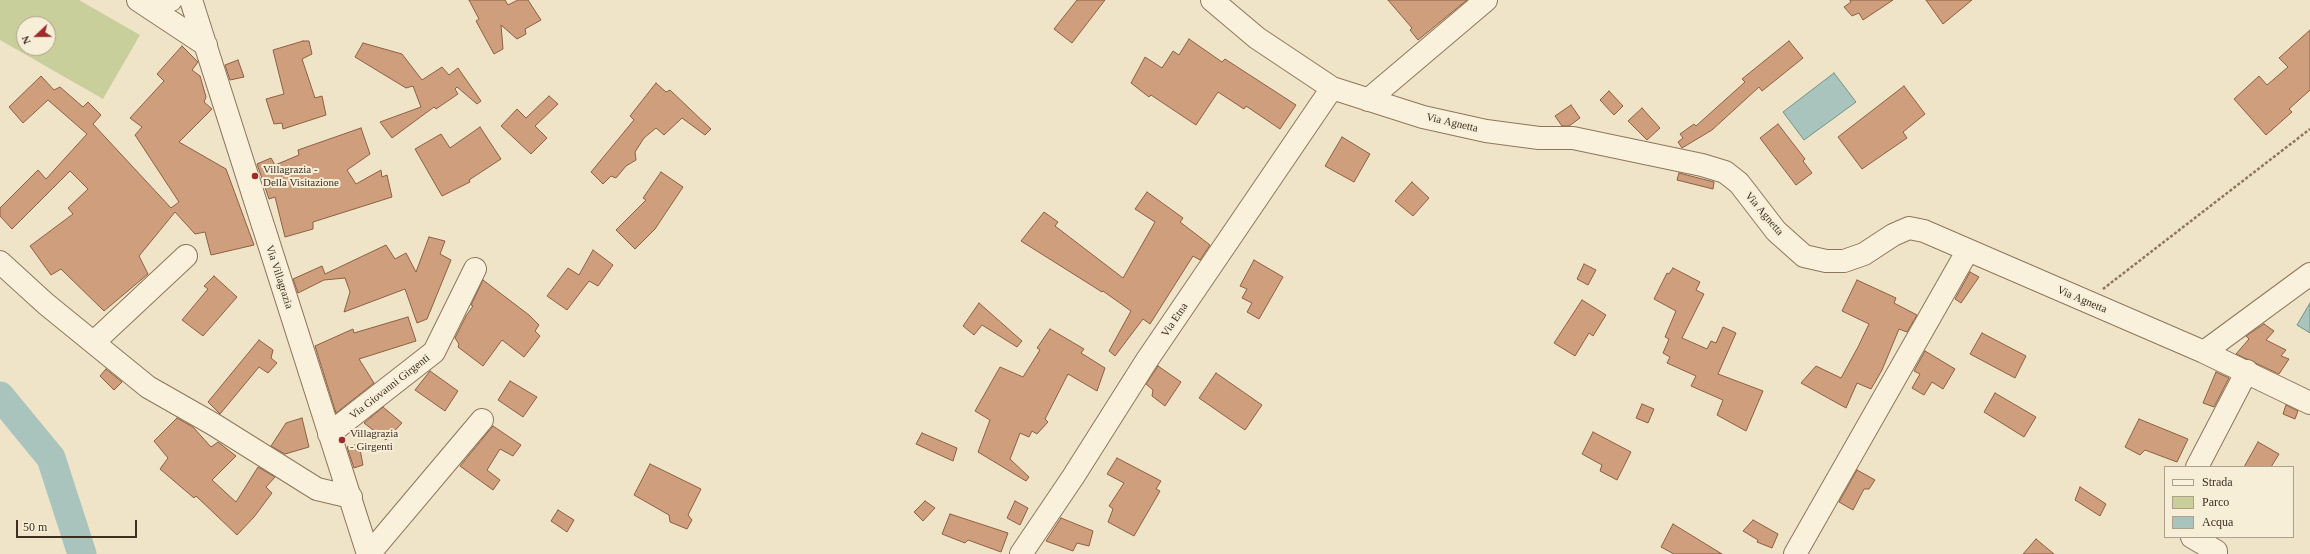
<!DOCTYPE html>
<html>
<head>
<meta charset="utf-8">
<style>
  body { margin:0 }
  #map { position:relative; width:2310px; height:554px; overflow:hidden; background:#f0e4c8; font-family:Georgia,serif }
  canvas { display:block }
  .legend { position:absolute; left:2164px; top:466px; width:130px; height:72px; box-sizing:border-box; background:#f7eed8; border:1px solid #ada18e; margin:0; padding:5px 7px; list-style:none; font-size:12px; color:#3d2e20 }
  .legend li { display:flex; align-items:center; gap:8px; height:20px }
  .legend b { width:20px; border:1px solid #ada18e }
  .north { position:absolute; left:16px; top:16px; width:40px; height:40px; box-sizing:border-box; background:#f7eed8; border:1px solid #ada18e; border-radius:50%; rotate:248deg; font-size:11px; font-weight:700; line-height:16px; text-align:center; color:#3d2e20 }
  .north::after { content:''; display:block; margin:auto; width:14px; height:18px; background:#9e2a2b; clip-path:polygon(50% 0,100% 100%,50% 72%,0 100%) }
  .scale { position:absolute; left:16px; top:520px; width:121px; height:18px; box-sizing:border-box; border:2px solid #3d2e20; border-top:0; padding-left:5px; font-size:12px; line-height:14px; white-space:nowrap; color:#3d2e20; -webkit-text-stroke:3px #f7eed8; paint-order:stroke }
</style>
</head>
<body>
<div id="map">
<canvas width="2310" height="554"></canvas>
<ul class="legend">
<li><b style="height:5px;background:#faf1dc"></b>Strada</li>
<li><b style="height:11px;background:#c9cf9b"></b>Parco</li>
<li><b style="height:11px;background:#a9c4bc"></b>Acqua</li>
</ul>
<div class="north">N</div>
<div class="scale">50 m</div>
</div>
<script>
const c = document.querySelector('canvas').getContext('2d');
c.lineJoin = 'round';
function paint(path, color) {
  c.fillStyle = color;
  c.fill(path, 'evenodd');
}
function poly(rows) {
  const path = new Path2D();
  for (const r of rows) {
    path.moveTo(r[0], r[1]);
    for (let i = 2; i < r.length; i += 2) path.lineTo(r[i], r[i + 1]);
  }
  return path;
}
function stroke(path, color, width, dash) {
  c.strokeStyle = color;
  c.lineWidth = width;
  c.lineCap = dash ? 'butt' : 'round';
  c.setLineDash(dash || []);
  c.stroke(path);
}
function drawText(font, color, halo, rows, align = 'center') {
  c.font = font + ' Georgia,serif';
  c.lineWidth = 4;
  c.setLineDash([]);
  c.textBaseline = 'middle';
  c.strokeStyle = halo;
  c.fillStyle = color;
  for (const [text, x, y, turn = 0] of rows) {
    c.save();
    c.translate(x, y);
    c.rotate((+turn || 0) * Math.PI / 180);
    c.textAlign = isNaN(turn) ? turn : align;
    if (halo) c.strokeText(text, 0, 0);
    c.fillText(text, 0, 0);
    c.restore();
  }
}
paint(poly([
  [0,0,79,0,140,35,103,99,0,40],
  [24,24,48,24,48,48,24,48]
]), '#c9cf9b');
const water = poly([
  [1834,73,1856,102,1804,140,1783,112,1834,73],
  [2310,303,2310,333,2297,325,2310,303]
]);
paint(water, '#a9c4bc');
stroke(water, '#6f938a', 1);
stroke(poly([
  [0,396,51,458,82,554]
]), '#a9c4bc', 29);
const building = poly([
  [469,0,505,0,508,5,518,0,528,0,541,20,525,29,526,34,517,39,501,25,503,49,494,54,476,21,479,19,469,0],
  [1077,0,1105,0,1072,43,1054,29,1077,0],
  [1388,0,1467,0,1418,40,1410,30,1412,28,1388,0],
  [1850,0,1893,0,1863,20,1859,13,1852,16,1844,7,1851,2,1850,0],
  [1926,0,1972,0,1943,24,1926,0],
  [2310,30,2310,90,2289,109,2292,112,2266,135,2234,99,2259,76,2267,85,2288,67,2279,58,2310,30],
  [1189,39,1222,62,1225,59,1296,105,1280,129,1246,106,1244,109,1218,92,1196,125,1151,95,1149,97,1131,83,1145,57,1162,68,1173,51,1179,55,1189,39],
  [303,41,309,41,312,54,302,59,315,98,322,96,326,115,283,129,282,123,274,124,266,99,284,94,273,50,303,41],
  [1789,41,1803,58,1762,91,1759,87,1712,130,1682,148,1678,142,1683,138,1680,134,1694,124,1696,126,1745,82,1742,79,1789,41],
  [363,43,402,54,422,80,442,67,449,75,458,68,481,101,477,104,457,87,455,89,458,94,436,109,434,107,392,138,380,122,421,107,413,86,406,88,355,57,363,43],
  [182,46,198,62,192,70,200,76,206,97,204,102,212,109,179,142,226,169,254,245,211,255,205,232,195,234,175,212,139,256,148,274,104,311,61,269,51,275,30,246,73,214,68,208,88,189,70,171,12,229,0,216,0,208,38,170,46,179,87,134,48,100,23,123,9,107,41,76,54,90,60,87,83,107,88,102,101,115,93,124,171,208,179,202,135,135,142,127,130,118,164,81,157,74,182,46],
  [238,60,244,77,230,80,225,65,238,60],
  [656,83,666,92,670,90,711,129,705,135,682,118,664,135,656,128,644,138,635,152,636,160,626,166,616,178,611,176,603,184,591,172,634,120,630,116,656,83],
  [1904,86,1925,114,1903,132,1907,138,1862,169,1838,137,1904,86],
  [1609,91,1623,106,1614,115,1600,100,1609,91],
  [549,96,558,104,535,126,547,138,531,154,501,126,517,109,526,118,549,96],
  [1571,105,1580,118,1569,126,1562,126,1555,116,1571,105],
  [1642,108,1660,128,1647,140,1628,121,1642,108],
  [1778,124,1805,159,1803,161,1812,173,1796,185,1760,138,1778,124],
  [480,127,501,159,469,180,470,182,442,196,415,149,441,134,450,148,480,127],
  [361,128,370,154,347,170,356,184,381,170,382,177,387,175,392,197,313,222,313,229,285,237,275,197,269,199,257,164,271,158,275,165,299,155,298,150,361,128],
  [1342,137,1370,154,1354,182,1325,166,1342,137],
  [661,172,683,187,655,229,635,249,616,230,646,200,643,198,661,172],
  [1679,173,1714,182,1713,189,1677,180,1679,173],
  [1412,182,1429,198,1413,216,1395,201,1412,182],
  [1147,192,1183,218,1180,222,1210,245,1200,260,1193,256,1150,324,1143,319,1115,356,1109,351,1131,311,1103,291,1102,292,1021,241,1044,212,1058,222,1055,226,1123,278,1155,222,1135,209,1147,192],
  [429,237,445,241,440,254,451,260,427,319,417,323,405,289,344,312,350,292,345,278,324,280,298,293,293,279,322,266,325,274,386,245,395,259,406,253,416,272,429,237],
  [593,250,613,265,598,286,589,281,567,310,547,296,568,268,579,275,593,250],
  [1254,260,1283,277,1259,319,1247,312,1252,303,1242,298,1247,289,1240,286,1254,260],
  [1584,264,1596,270,1588,285,1577,279,1584,264],
  [1673,268,1700,282,1696,290,1704,294,1682,338,1707,349,1711,341,1716,343,1723,327,1736,333,1718,374,1763,391,1746,431,1717,415,1723,400,1691,386,1696,376,1667,363,1670,357,1663,353,1669,339,1665,337,1676,311,1654,299,1667,273,1669,274,1673,268],
  [1970,272,1979,277,1961,303,1955,299,1970,272],
  [214,276,237,297,203,336,182,320,208,289,204,286,214,276],
  [483,280,529,315,539,325,535,331,540,336,524,357,502,340,483,366,458,347,459,344,455,338,466,316,473,306,471,305,483,280],
  [1857,280,1896,298,1894,303,1917,315,1907,332,1899,329,1882,370,1871,389,1857,383,1846,408,1801,383,1816,366,1841,378,1858,347,1869,324,1842,311,1857,280],
  [1582,300,1606,315,1593,336,1589,333,1575,356,1554,343,1582,300],
  [979,303,1022,341,1017,347,982,325,974,335,963,326,979,303],
  [408,317,416,341,359,359,374,383,336,413,315,346,353,329,354,333,408,317],
  [2264,324,2274,331,2266,340,2286,350,2281,356,2289,359,2279,374,2236,354,2249,339,2246,336,2264,324],
  [1050,329,1084,349,1081,353,1105,368,1097,391,1068,374,1045,419,1048,422,1037,434,1032,431,1029,437,1020,433,1010,459,1029,477,1026,481,978,452,990,420,975,411,1000,367,1023,377,1040,350,1037,348,1050,329],
  [1982,333,2026,356,2015,378,1970,354,1982,333],
  [259,340,273,350,271,358,277,363,268,373,259,367,220,414,208,402,259,340],
  [1925,351,1955,369,1943,389,1932,382,1924,395,1912,388,1920,374,1914,371,1925,351],
  [1158,366,1181,382,1165,406,1152,396,1153,390,1146,384,1158,366],
  [106,369,122,382,114,390,100,376,106,369],
  [430,371,458,391,445,411,415,390,430,371],
  [2216,372,2229,378,2214,407,2203,403,2216,372],
  [1216,373,1262,405,1245,430,1199,398,1216,373],
  [510,381,537,397,523,417,498,400,510,381],
  [1995,393,2036,417,2024,437,1984,412,1995,393],
  [1642,404,1654,409,1648,423,1636,418,1642,404],
  [2286,405,2298,411,2295,419,2283,414,2286,405],
  [383,407,402,423,386,440,364,423,383,407],
  [177,418,193,427,211,447,218,442,236,456,212,480,236,502,258,467,275,477,266,487,272,493,254,517,237,535,196,496,194,498,160,469,168,458,154,441,177,418],
  [302,418,309,447,285,454,271,446,286,423,302,418],
  [2139,419,2188,439,2177,462,2145,450,2140,455,2125,447,2139,419],
  [493,426,521,445,513,456,500,449,487,470,500,480,493,490,460,466,493,426],
  [1593,432,1631,452,1617,480,1600,471,1602,465,1582,454,1593,432],
  [922,433,957,448,953,461,916,444,922,433],
  [2258,442,2279,454,2271,467,2244,467,2258,442],
  [359,444,363,465,354,468,347,447,359,444],
  [1117,458,1161,481,1156,489,1160,491,1134,536,1108,522,1113,509,1109,506,1124,483,1107,474,1117,458],
  [650,464,701,489,688,515,692,520,687,529,670,522,669,515,634,495,650,464],
  [1857,470,1875,480,1869,489,1864,489,1853,510,1839,502,1857,470],
  [2080,487,2106,504,2100,516,2075,500,2080,487],
  [925,501,935,508,923,521,914,512,925,501],
  [1015,501,1028,508,1020,525,1007,518,1015,501],
  [558,510,574,520,567,532,551,521,558,510],
  [950,514,1008,533,1001,552,968,540,965,543,942,534,950,514],
  [1061,518,1093,531,1089,546,1077,543,1073,551,1046,541,1061,518],
  [1753,520,1778,534,1772,548,1757,542,1758,540,1743,531,1753,520],
  [1673,524,1722,554,1674,554,1661,547,1673,524],
  [2036,539,2054,554,2023,554,2036,539]
]);
paint(building, '#cf9f7d');
stroke(building, '#8d5f41', 1);
const minor = poly([
  [138,0,206,45],
  [191,0,368,554],
  [1212,0,1257,38,1332,88,1423,117,1486,131,1539,138,1573,138,1702,165,1725,172,1739,183,1776,231,1804,256,1826,261,1844,261,1864,254,1893,235,1909,228,1924,231,2204,352,2310,403],
  [150,7,171,0],
  [1368,100,1486,0],
  [0,262,46,304,148,387,213,424,317,489,351,497],
  [94,342,186,256],
  [2204,352,2310,274],
  [329,434,434,352,475,269],
  [2197,467,2247,371],
  [2192,537,2216,551,2216,554],
  [369,554,482,420],
  [1021,554,1073,477,1147,360,1332,88],
  [1795,554,1968,250]
]);
stroke(minor, '#8d765c', 24);
stroke(poly([
  [2103,289,2310,129]
]), '#8d765c', 2.5, [3, 2]);
stroke(minor, '#faf1dc', 22);
for (const [x, y, r, color] of [
  [255,176,4,"#9e2a2b"],
  [342,440,4,"#9e2a2b"]
]) {
  const dot = new Path2D();
  dot.arc(x, y, r, 0, 2 * Math.PI);
  c.fillStyle = color;
  c.fill(dot);
  stroke(dot, '#f7eed8', 1.5);
}
drawText('11px', '#3d2e20', '#f7eed8', [
  ["Via Agnetta",1452,123,13],
  ["Via Agnetta",1764,214,50],
  ["Via Villagrazia",279,277,72],
  ["Via Agnetta",2082,300,23],
  ["Via Etna",1175,320,-56],
  ["Via Giovanni Girgenti",390,387,-38]
]);
drawText('11px', '#3d2e20', '#f7eed8', [
  ["Villagrazia -",263,170],
  ["Della Visitazione",263,183],
  ["Villagrazia",350,434],
  ["- Girgenti",350,447]
], 'left');
</script>
</body>
</html>
